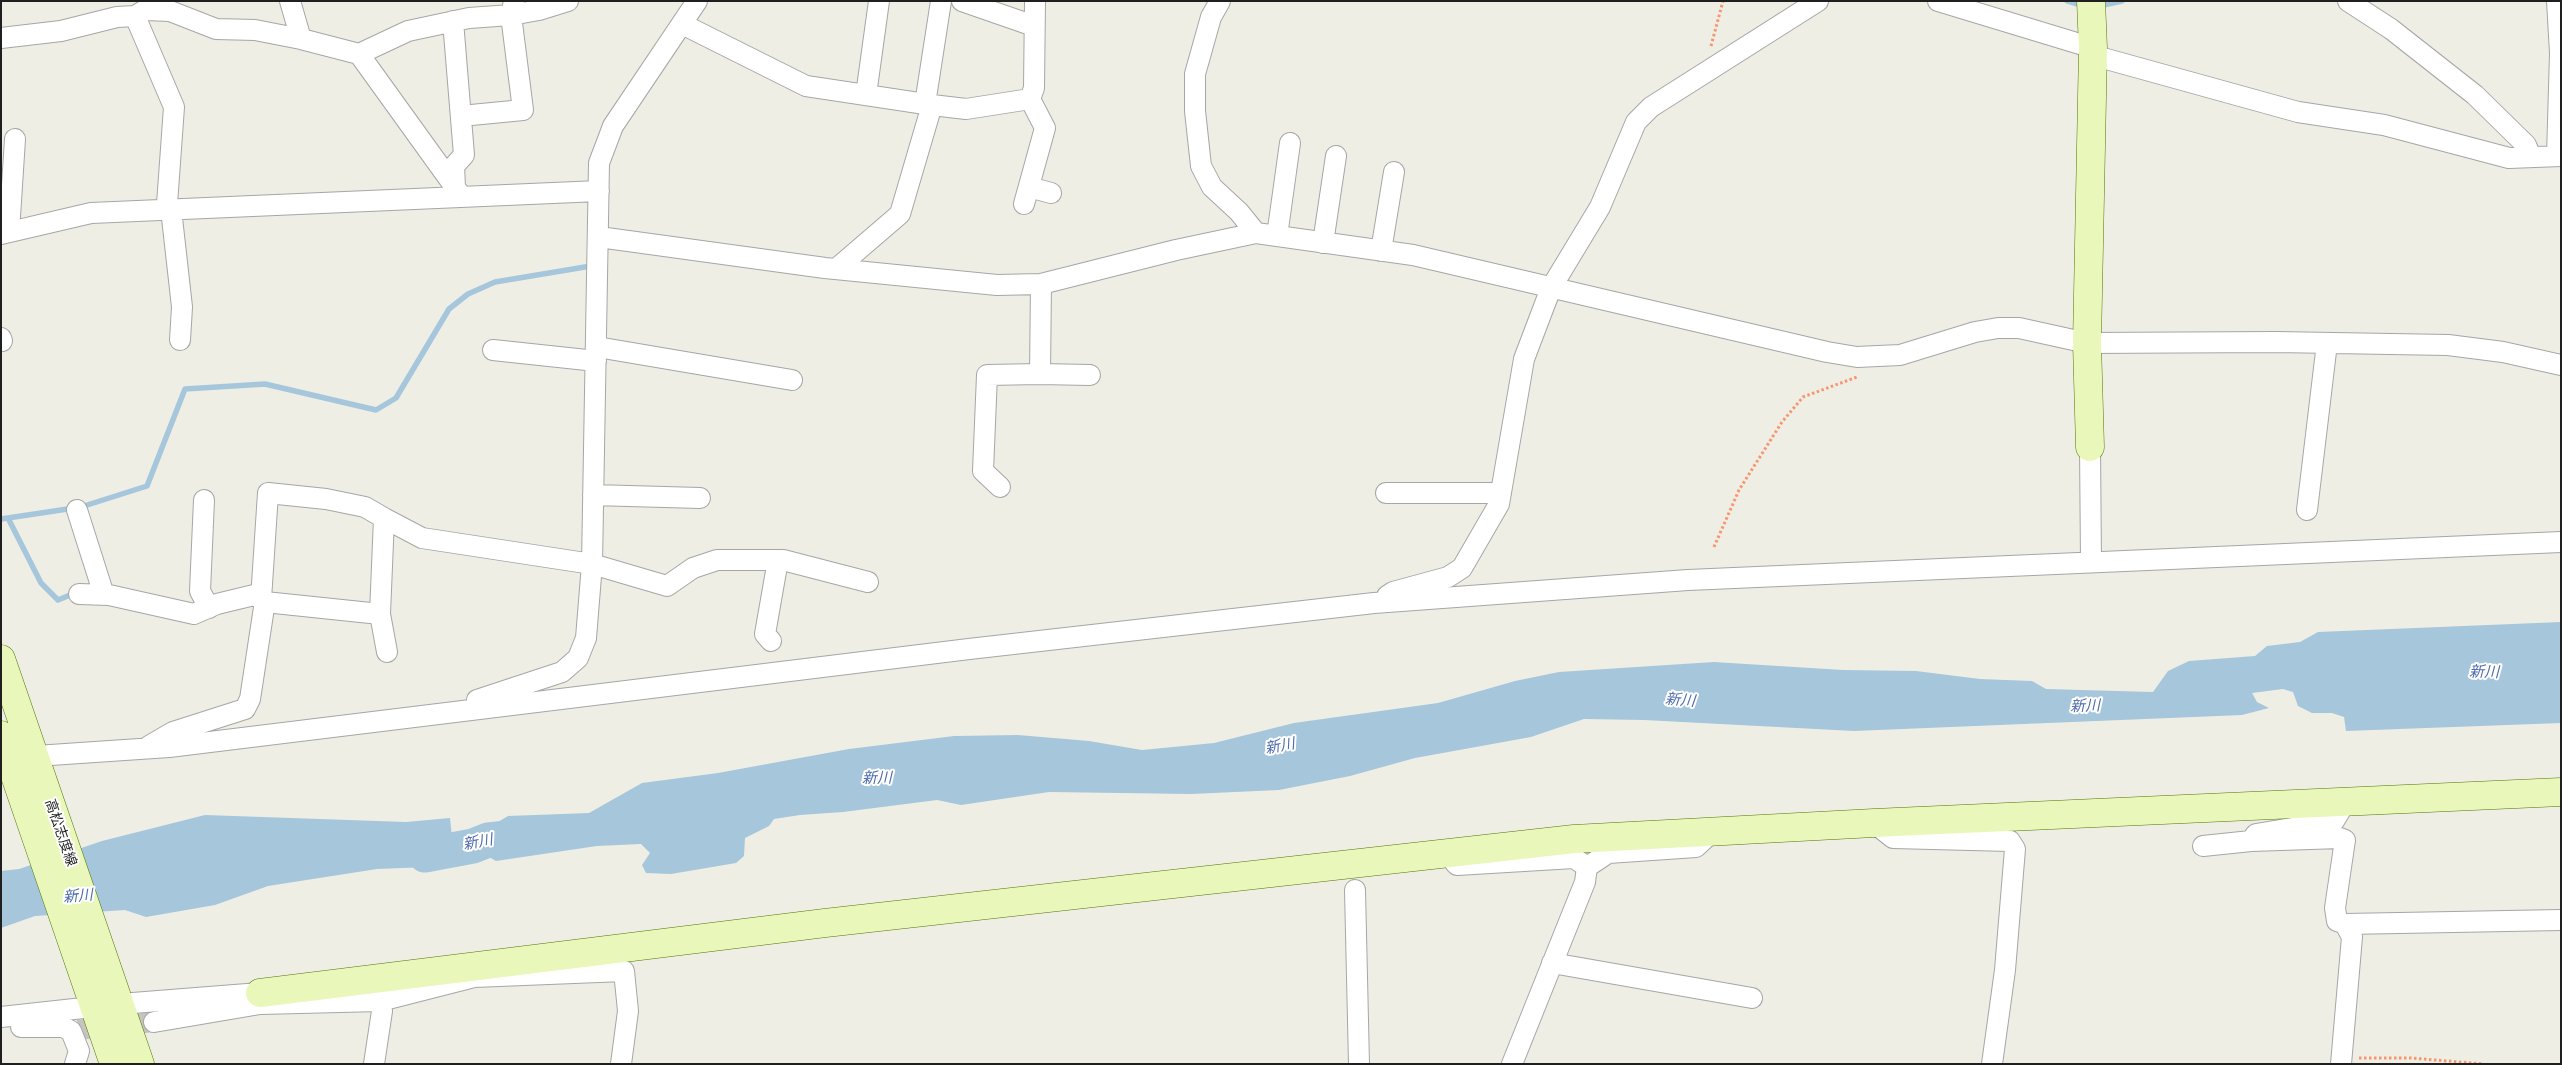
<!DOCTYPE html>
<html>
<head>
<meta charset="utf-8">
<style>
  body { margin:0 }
  #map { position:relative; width:2562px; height:1065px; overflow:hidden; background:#efeee5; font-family:"Sofia Sans Condensed",sans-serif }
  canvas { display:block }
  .frame { position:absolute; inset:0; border:2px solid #1f1f1f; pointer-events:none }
</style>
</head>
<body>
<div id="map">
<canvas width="2562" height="1065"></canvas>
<div class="frame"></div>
</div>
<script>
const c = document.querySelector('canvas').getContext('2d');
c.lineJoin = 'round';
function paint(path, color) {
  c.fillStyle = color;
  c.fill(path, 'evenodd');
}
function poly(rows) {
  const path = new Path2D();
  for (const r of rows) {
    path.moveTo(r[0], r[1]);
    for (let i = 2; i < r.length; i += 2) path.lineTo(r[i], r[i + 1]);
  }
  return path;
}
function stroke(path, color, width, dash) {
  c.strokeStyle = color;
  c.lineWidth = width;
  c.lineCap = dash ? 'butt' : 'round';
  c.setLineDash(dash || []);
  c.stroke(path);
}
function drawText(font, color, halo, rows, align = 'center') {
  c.font = font + ' "Sofia Sans Condensed","Noto Sans JP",sans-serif';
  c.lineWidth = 4;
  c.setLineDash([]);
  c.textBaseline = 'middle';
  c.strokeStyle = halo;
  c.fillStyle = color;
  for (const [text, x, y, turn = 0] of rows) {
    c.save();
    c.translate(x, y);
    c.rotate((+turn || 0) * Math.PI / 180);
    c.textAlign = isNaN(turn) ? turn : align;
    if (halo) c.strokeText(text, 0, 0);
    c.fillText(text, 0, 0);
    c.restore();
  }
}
paint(poly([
  [2561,622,2561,723,2346,731,2344,717,2332,713,2312,713,2298,706,2293,692,2283,689,2252,693,2257,702,2269,708,2242,715,1854,731,1644,720,1584,719,1531,737,1415,758,1350,776,1279,790,1191,794,1049,792,961,805,937,800,843,812,800,815,774,819,769,826,745,838,744,856,736,863,671,874,646,873,642,865,650,853,641,844,597,846,496,861,489,857,488,828,508,816,589,813,642,783,718,773,849,749,954,736,1018,735,1089,741,1142,750,1214,743,1294,723,1438,703,1515,681,1559,672,1714,662,1843,670,1916,671,1980,679,2032,681,2046,689,2153,692,2168,671,2189,661,2255,656,2267,646,2300,642,2318,632],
  [205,815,406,822,450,818,452,838,472,837,473,853,455,854,455,866,377,869,268,886,215,905,146,917,125,910,35,916,1,928,1,871,19,869,102,841]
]), '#a6c6dc');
stroke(poly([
  [2067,1,2083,6],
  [2099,6,2122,1],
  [8,518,41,583,58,600,75,593],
  [1,519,81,507,147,486,185,389,265,384,376,410,396,398,449,309,468,294,495,282,591,266]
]), '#a6c6dc', 5.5);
stroke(poly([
  [425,855,473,846,488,840,536,835]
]), '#a6c6dc', 35);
stroke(poly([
  [78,1030,154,1022]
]), '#c5c5bd', 20, [20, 10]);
const street = poly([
  [290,1,301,39,359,54,408,31,469,18,511,15,523,110,461,116],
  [514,1,511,15,539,10,568,1],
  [962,1,1034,26],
  [1220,1,1211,17,1195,74,1195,111,1201,166,1212,187,1239,212,1256,233],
  [1938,1,2093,48],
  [2348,1,2391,29,2475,95,2526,145,2531,157],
  [2557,1,2560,53,2557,156],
  [453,21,464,155,454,166,455,187],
  [682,24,806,86,932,105],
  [1,38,61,31,117,17,135,16],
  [359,54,462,197],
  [2092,55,2298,112,2384,125,2509,158,2561,156],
  [866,95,879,1],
  [925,104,941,1],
  [1029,187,1051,193],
  [1024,204,1045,128,1030,99],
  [9,232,15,139],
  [1,234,91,213,599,191],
  [1277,236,1290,143],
  [599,237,825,268,997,285,1041,284,1176,250,1256,233,1413,255,1827,352,1857,357,1900,355,1975,332,1998,328,2019,328,2087,343,2276,342,2448,345,2503,352,2561,365],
  [1323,243,1336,156],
  [1381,251,1394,172],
  [836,269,900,214,932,105,966,109,1030,99,1034,88,1035,1],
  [1,338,2,341],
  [180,340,182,307,171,209,167,204,174,107,135,16,145,10,170,11,216,29,255,30,301,39],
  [597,347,792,380],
  [493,350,596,361],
  [1040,374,1090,375],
  [2090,447,2091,562],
  [1000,487,983,471,987,375,1040,374,1041,284],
  [1386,493,1501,493],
  [593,495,700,498],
  [204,500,200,591,209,608],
  [77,510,104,595],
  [2307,510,2327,343],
  [384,518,422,538,592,564,667,586,693,568,717,560,783,560,868,582],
  [79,594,109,595,194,614,217,604,254,595,265,601,250,699,245,709,173,732,149,746],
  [1387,596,1393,592,1448,577,1462,568,1499,504,1524,359,1551,288,1600,207,1636,122,1651,107,1818,1],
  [261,599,268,493,326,499,365,507,384,518,380,614,265,602],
  [380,614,387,652],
  [771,641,765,634,778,560],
  [477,700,562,672,578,658,586,638,592,564,599,163,613,126,697,1],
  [21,757,169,747,969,649,1374,603,1688,580,2561,542],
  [1874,823,1893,838,2010,841,2015,849,2005,970,1992,1064],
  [2203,846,2251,841],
  [1455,863,1457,865,1574,858,1587,867,1585,882,1512,1064],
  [1587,867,1608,853,1696,847,1711,833],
  [1355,890,1359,1064],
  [2345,924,2561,920],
  [1552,963,1752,998],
  [260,1004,380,1001,474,977,624,971,628,1011,621,1064],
  [1,1017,120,1004,260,993,260,1004,154,1022],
  [21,1027,63,1027,71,1031,79,1051,75,1064],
  [374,1064,382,1011,380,1001],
  [2341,1064,2352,937,2345,924,2337,921,2335,908,2345,840,2340,838,2251,841,2256,834,2334,821,2346,801]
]);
const secondary = poly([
  [2090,447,2087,343,2093,48,2091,1],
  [1,659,140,1064],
  [1,735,114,1064],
  [260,993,825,923,1574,839,1874,823,2561,792]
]);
stroke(street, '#a6a6a6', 22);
stroke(secondary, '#547407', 29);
stroke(poly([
  [1711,46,1723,1],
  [1714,547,1739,490,1782,422,1803,397,1857,377],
  [2359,1058,2411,1058,2484,1064]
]), '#f7966e', 3, [2.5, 2.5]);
stroke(street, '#fff', 20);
stroke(secondary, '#e9f8ba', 28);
drawText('14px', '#1f1f1f', '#fff', [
  ["高松志度線",60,833,71]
]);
drawText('italic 15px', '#4d6bad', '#fff', [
  ["新川",2484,673,1],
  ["新川",1680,701,5],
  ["新川",2085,707,-2],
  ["新川",1280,747,-11],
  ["新川",877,779,-1],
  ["新川",478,843,-11],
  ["新川",78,897,-5]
]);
</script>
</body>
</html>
